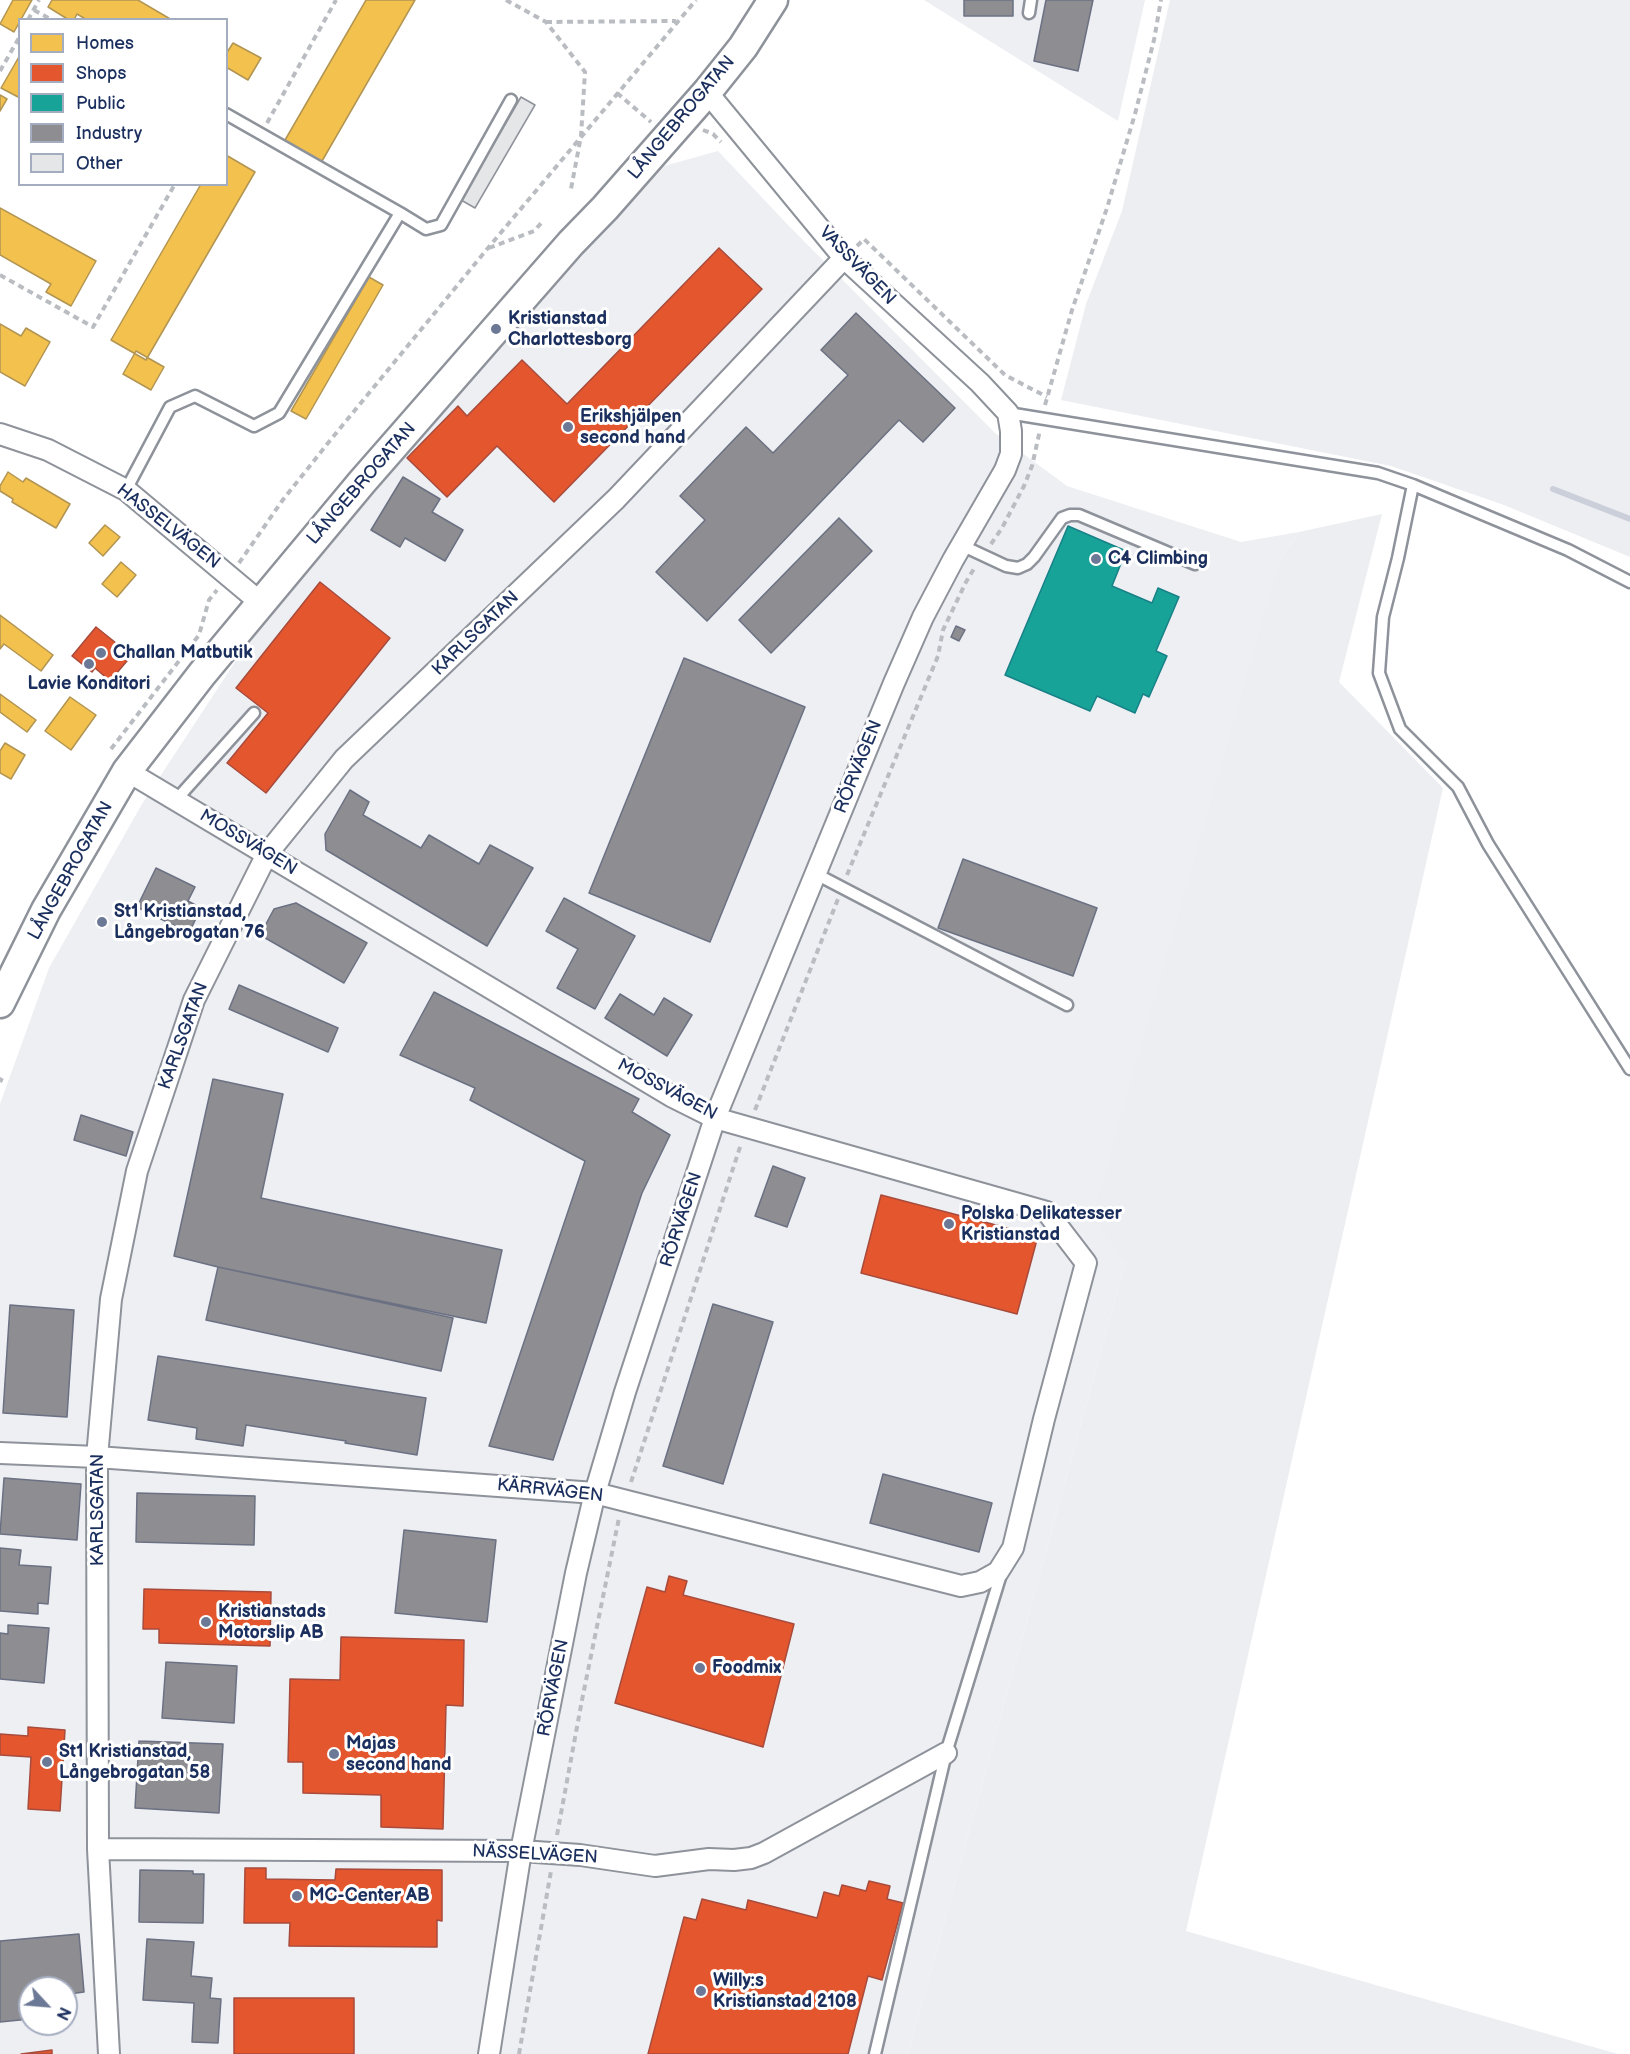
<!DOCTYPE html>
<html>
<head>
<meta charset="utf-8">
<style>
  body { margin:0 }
  #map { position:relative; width:1630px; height:2054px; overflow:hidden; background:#fff; font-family:"Balsamiq Sans",sans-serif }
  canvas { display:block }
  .legend { position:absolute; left:18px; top:18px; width:210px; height:168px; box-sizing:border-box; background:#fff; border:2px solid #a4acbf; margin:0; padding:8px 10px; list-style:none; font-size:18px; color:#1b2f5e }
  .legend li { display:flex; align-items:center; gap:12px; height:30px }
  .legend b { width:30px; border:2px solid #a4acbf }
  .north { position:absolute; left:18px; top:1976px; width:60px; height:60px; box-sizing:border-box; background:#fff; border:2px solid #a4acbf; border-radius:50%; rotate:116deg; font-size:16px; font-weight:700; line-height:24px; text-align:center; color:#1b2f5e }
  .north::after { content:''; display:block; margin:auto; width:21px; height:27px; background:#6b7896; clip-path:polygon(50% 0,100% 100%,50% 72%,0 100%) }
</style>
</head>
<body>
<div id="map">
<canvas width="1630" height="2054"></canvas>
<ul class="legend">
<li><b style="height:16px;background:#f2c14e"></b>Homes</li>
<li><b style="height:16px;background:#e4572e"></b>Shops</li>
<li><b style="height:16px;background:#17a398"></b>Public</li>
<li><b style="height:16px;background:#8d8d92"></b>Industry</li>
<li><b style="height:16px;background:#e5e6e8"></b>Other</li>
</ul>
<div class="north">N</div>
</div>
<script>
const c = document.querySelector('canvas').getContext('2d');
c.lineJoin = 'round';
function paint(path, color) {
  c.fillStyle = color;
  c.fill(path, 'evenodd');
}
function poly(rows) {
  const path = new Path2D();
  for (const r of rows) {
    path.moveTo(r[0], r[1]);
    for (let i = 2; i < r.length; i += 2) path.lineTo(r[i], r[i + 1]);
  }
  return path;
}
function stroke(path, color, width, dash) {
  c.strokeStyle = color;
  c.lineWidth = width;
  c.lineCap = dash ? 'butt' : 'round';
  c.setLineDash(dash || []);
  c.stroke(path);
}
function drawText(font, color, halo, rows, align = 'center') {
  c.font = font + ' "Balsamiq Sans",sans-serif';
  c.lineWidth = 6;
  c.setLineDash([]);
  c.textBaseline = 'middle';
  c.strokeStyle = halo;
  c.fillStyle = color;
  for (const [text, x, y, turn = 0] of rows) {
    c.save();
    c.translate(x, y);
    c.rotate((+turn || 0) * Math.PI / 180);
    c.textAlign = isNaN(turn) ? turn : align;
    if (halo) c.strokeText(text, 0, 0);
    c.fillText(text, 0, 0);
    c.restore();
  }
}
paint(poly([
  [924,0,1145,0,1118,121],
  [718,151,789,226,995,433,1067,486,1241,542,1299,532,1279,562,1126,1260,908,2054,0,2054,0,1104,49,968,142,804,254,633,400,452,664,166],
  [30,1988,66,1988,66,2024,30,2024]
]), '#edeff3');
paint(poly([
  [1170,0,1630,0,1630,557,1504,505,1391,466,1061,400,1086,304,1122,211],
  [1382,514,1339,682,1443,788,1186,1931,1618,2054,908,2054,1126,1260,1092,1219,1279,562,1299,532]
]), '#edeef2');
const homes = poly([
  [13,0,32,0,14,32,0,24,13,0],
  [52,0,138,0,172,20,87,20,77,14,74,20,69,20,48,7,52,0],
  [366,0,415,0,318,168,281,147,366,0],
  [233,43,261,58,248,80,226,67,226,54,233,43],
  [20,55,20,98,1,88,20,55],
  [0,95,7,99,0,111,0,95],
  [226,155,255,172,146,360,111,340,201,184,226,184,226,155],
  [0,208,96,261,71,306,46,292,51,284,0,255,0,208],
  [369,277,383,285,306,419,291,411,369,277],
  [0,324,21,336,26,328,50,342,25,386,0,372,0,324],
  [136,351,164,367,151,390,123,374,136,351],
  [8,472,23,482,26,478,70,504,56,528,12,502,13,499,0,491,0,486,8,472],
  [105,525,120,537,103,556,89,543,105,525],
  [121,562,136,575,117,597,102,584,121,562],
  [0,615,53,655,41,671,4,644,0,649,0,615],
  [0,694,36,720,27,732,0,712,0,694],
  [70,697,96,715,71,750,45,731,70,697],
  [5,743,25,755,11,779,0,773,0,751,5,743]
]);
paint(homes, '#f2c14e');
stroke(homes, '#b29553', 1.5);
const shops = poly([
  [719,248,762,289,554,502,497,446,447,497,407,458,458,406,467,416,522,360,567,404,719,248],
  [320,582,390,638,266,793,227,763,268,713,236,688,320,582],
  [96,627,116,643,111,648,127,661,110,681,95,668,92,672,72,656,96,627],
  [881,1195,1038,1236,1017,1314,861,1273,881,1195],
  [669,1576,687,1581,683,1595,794,1624,763,1747,615,1703,647,1587,665,1592,669,1576],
  [144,1589,271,1592,270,1646,159,1643,159,1629,143,1629,144,1589],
  [341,1637,464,1640,463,1706,446,1705,443,1829,381,1827,381,1795,303,1793,303,1762,288,1762,290,1679,340,1680,341,1637],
  [28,1727,65,1730,60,1811,28,1809,31,1757,0,1755,0,1734,28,1736,28,1727],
  [245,1868,266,1868,266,1879,335,1880,336,1869,442,1870,442,1921,437,1920,437,1947,289,1946,290,1923,244,1923,245,1868],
  [869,1881,890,1886,887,1899,903,1903,882,1980,868,1976,848,2054,648,2054,684,1917,696,1920,702,1899,746,1910,748,1900,817,1918,824,1892,839,1896,842,1885,866,1891,869,1881],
  [234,1998,354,1998,354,2054,234,2054,234,1998],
  [52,2050,52,2054,21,2054,52,2050]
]);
paint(shops, '#e4572e');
stroke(shops, '#a84b3c', 1.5);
const public = poly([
  [1068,526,1126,551,1112,586,1152,603,1158,588,1179,597,1156,651,1167,656,1149,697,1143,694,1135,713,1097,696,1090,711,1005,675,1068,526]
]);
paint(public, '#17a398');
stroke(public, '#188087', 1.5);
const industry = poly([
  [964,0,1013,0,1013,16,964,16,964,0],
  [1046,0,1093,0,1078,71,1034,61,1046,0],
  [856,313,955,408,923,442,899,420,707,621,656,572,705,520,680,496,746,427,773,453,848,375,821,350,856,313],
  [403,477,440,499,432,512,463,530,445,561,405,538,400,547,371,530,403,477],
  [839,518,872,551,771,653,739,620,839,518],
  [956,626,965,630,959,641,951,637,956,626],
  [684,658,805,707,710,942,589,893,684,658],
  [350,790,369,802,363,815,421,848,429,835,479,864,490,845,533,868,487,946,326,850,325,834,350,790],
  [963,859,1097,908,1073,976,938,928,963,859],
  [156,868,195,887,188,901,201,908,189,933,137,907,156,868],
  [564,898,635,936,595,1009,557,988,578,949,546,931,564,898],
  [296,903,367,943,344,983,260,935,274,909,296,903],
  [239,985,338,1028,328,1052,229,1009,239,985],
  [434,992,639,1099,632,1112,670,1135,642,1193,553,1460,489,1446,585,1161,470,1100,475,1088,400,1055,434,992],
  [620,994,654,1015,664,998,692,1015,667,1056,605,1018,620,994],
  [213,1079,283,1094,261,1198,502,1250,486,1323,218,1267,174,1256,213,1079],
  [81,1115,133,1132,126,1156,74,1140,81,1115],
  [773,1166,805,1178,787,1227,755,1216,773,1166],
  [218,1267,453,1318,441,1371,206,1320,218,1267],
  [713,1304,773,1322,723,1484,663,1466,713,1304],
  [10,1305,74,1310,67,1417,3,1413,10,1305],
  [158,1356,426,1398,417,1455,345,1443,346,1441,246,1425,243,1446,196,1439,197,1428,148,1420,158,1356],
  [883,1474,992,1503,979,1552,870,1523,883,1474],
  [4,1478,81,1484,77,1540,0,1534,4,1478],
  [137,1493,255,1496,254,1545,136,1542,137,1493],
  [404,1530,496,1540,487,1622,395,1613,404,1530],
  [0,1548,21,1550,19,1565,51,1567,48,1604,38,1603,38,1614,0,1611,0,1548],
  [8,1625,49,1628,44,1683,0,1679,0,1633,8,1634,8,1625],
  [166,1662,237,1666,234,1723,162,1718,166,1662],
  [139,1741,223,1744,219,1813,135,1808,139,1741],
  [140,1870,193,1871,193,1874,204,1874,203,1923,139,1922,140,1870],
  [79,1934,84,1992,69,1994,71,2015,66,2015,66,1988,30,1988,30,2019,0,2022,0,1941,79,1934],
  [147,1939,194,1942,191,1976,212,1978,210,1998,221,1999,218,2043,192,2042,194,2003,143,2000,147,1939]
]);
paint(industry, '#8d8d92');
stroke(industry, '#6b7182', 1.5);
stroke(poly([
  [1553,489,1630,519]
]), '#cbcfda', 6);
const building = poly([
  [521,97,535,105,475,208,461,200,521,97]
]);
paint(building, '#e5e6e8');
stroke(building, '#8e929a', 1.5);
const service = poly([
  [1029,13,1031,0],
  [226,114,400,213],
  [1008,413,1378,473,1413,485,1398,558,1383,617,1379,673,1400,729,1458,787,1488,844,1630,1069],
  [1413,485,1568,550,1630,582],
  [126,490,170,407,195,396,254,426,279,413,400,213,426,229,441,225,511,100],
  [961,545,1006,566,1018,568,1027,564,1034,557,1062,518,1070,515,1079,515,1195,564],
  [176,800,254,713],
  [816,874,1067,1005],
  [875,2054,946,1753,1002,1571]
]);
const minor = poly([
  [0,434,48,450,126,490,261,603],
  [0,1453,97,1457,595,1493,961,1586,980,1582,998,1572,1013,1548,1044,1419,1086,1263,1047,1212,715,1118,671,1096,127,771],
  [98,1849,521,1851,580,1855,655,1866,709,1859,734,1860,751,1858,764,1853,946,1753],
  [109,2054,98,1849,97,1457,111,1299,137,1171,194,1000,267,854,344,759,616,499,844,258],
  [489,2054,521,1851,576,1573,595,1493,625,1392,715,1118,894,683,923,617,953,560,1005,470,1011,454,1011,431,1008,413,980,383,844,258,707,92]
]);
const secondary = poly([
  [0,1003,46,910,127,771,202,674,362,482,571,243,605,208,707,92,743,47,773,0]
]);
stroke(service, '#8e929a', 15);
stroke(minor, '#8e929a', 24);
stroke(secondary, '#8e929a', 33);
stroke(poly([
  [506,0,546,22,585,72,581,136,571,189],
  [34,10,52,20],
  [28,20,39,0],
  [546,22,676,21],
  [0,71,20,36],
  [617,93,651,122],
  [267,123,336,0],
  [703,130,713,134,721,142],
  [857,246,864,239,1005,375,1047,397],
  [489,248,534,231,544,220],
  [0,275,93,327,175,184],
  [1045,405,1072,310,1107,208,1135,114,1154,40,1161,0],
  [991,544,1002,528,1024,486,1032,466,1040,430],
  [239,563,282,501,328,443,488,248,696,0],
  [111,749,199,635,209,600,217,590],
  [847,875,938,656,943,630,966,582,975,567],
  [0,1082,2,1078],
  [755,1110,838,899],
  [631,1482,741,1144],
  [557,1835,582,1700,619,1518],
  [519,2054,551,1871]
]), '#b9bcc1', 4, [6, 4.5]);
stroke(service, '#fff', 10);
stroke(minor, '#fff', 20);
stroke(secondary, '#fff', 28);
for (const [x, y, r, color] of [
  [496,329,6,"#6b7896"],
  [568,427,6,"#6b7896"],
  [1096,559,6,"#6b7896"],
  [101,653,6,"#6b7896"],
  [89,664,6,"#6b7896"],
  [102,922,6,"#6b7896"],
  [949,1224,6,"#6b7896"],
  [206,1622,6,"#6b7896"],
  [700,1668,6,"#6b7896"],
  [334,1754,6,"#6b7896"],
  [47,1762,6,"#6b7896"],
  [297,1896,6,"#6b7896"],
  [701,1991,6,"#6b7896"]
]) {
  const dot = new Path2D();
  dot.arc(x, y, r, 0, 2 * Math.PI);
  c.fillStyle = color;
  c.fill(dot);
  stroke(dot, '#fff', 2);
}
drawText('18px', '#1b2f5e', '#fff', [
  ["LÅNGEBROGATAN",682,118,-50],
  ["VASSVÄGEN",857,266,46],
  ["LÅNGEBROGATAN",362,484,-49],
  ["HASSELVÄGEN",168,527,38],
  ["KARLSGATAN",476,634,-44],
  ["RÖRVÄGEN",859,767,-68],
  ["MOSSVÄGEN",248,843,31],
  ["LÅNGEBROGATAN",71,871,-61],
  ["KARLSGATAN",184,1036,-70],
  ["MOSSVÄGEN",667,1090,28],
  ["RÖRVÄGEN",682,1220,-72],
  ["KÄRRVÄGEN",550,1491,6],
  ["KARLSGATAN",98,1510,-90],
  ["RÖRVÄGEN",554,1688,-79],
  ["NÄSSELVÄGEN",535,1855,3]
]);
drawText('bold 18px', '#1b2f5e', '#fff', [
  ["Kristianstad",508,319],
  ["Charlottesborg",508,340],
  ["Erikshjälpen",580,417],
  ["second hand",580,438],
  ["C4 Climbing",1108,559],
  ["Challan Matbutik",113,653],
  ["Lavie Konditori",89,684,"center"],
  ["St1 Kristianstad,",114,912],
  ["Långebrogatan 76",114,933],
  ["Polska Delikatesser",961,1214],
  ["Kristianstad",961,1235],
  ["Kristianstads",218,1612],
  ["Motorslip AB",218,1633],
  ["Foodmix",712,1668],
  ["Majas",346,1744],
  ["second hand",346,1765],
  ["St1 Kristianstad,",59,1752],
  ["Långebrogatan 58",59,1773],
  ["MC-Center AB",309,1896],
  ["Willy:s",713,1981],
  ["Kristianstad 2108",713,2002]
], 'left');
</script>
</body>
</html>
